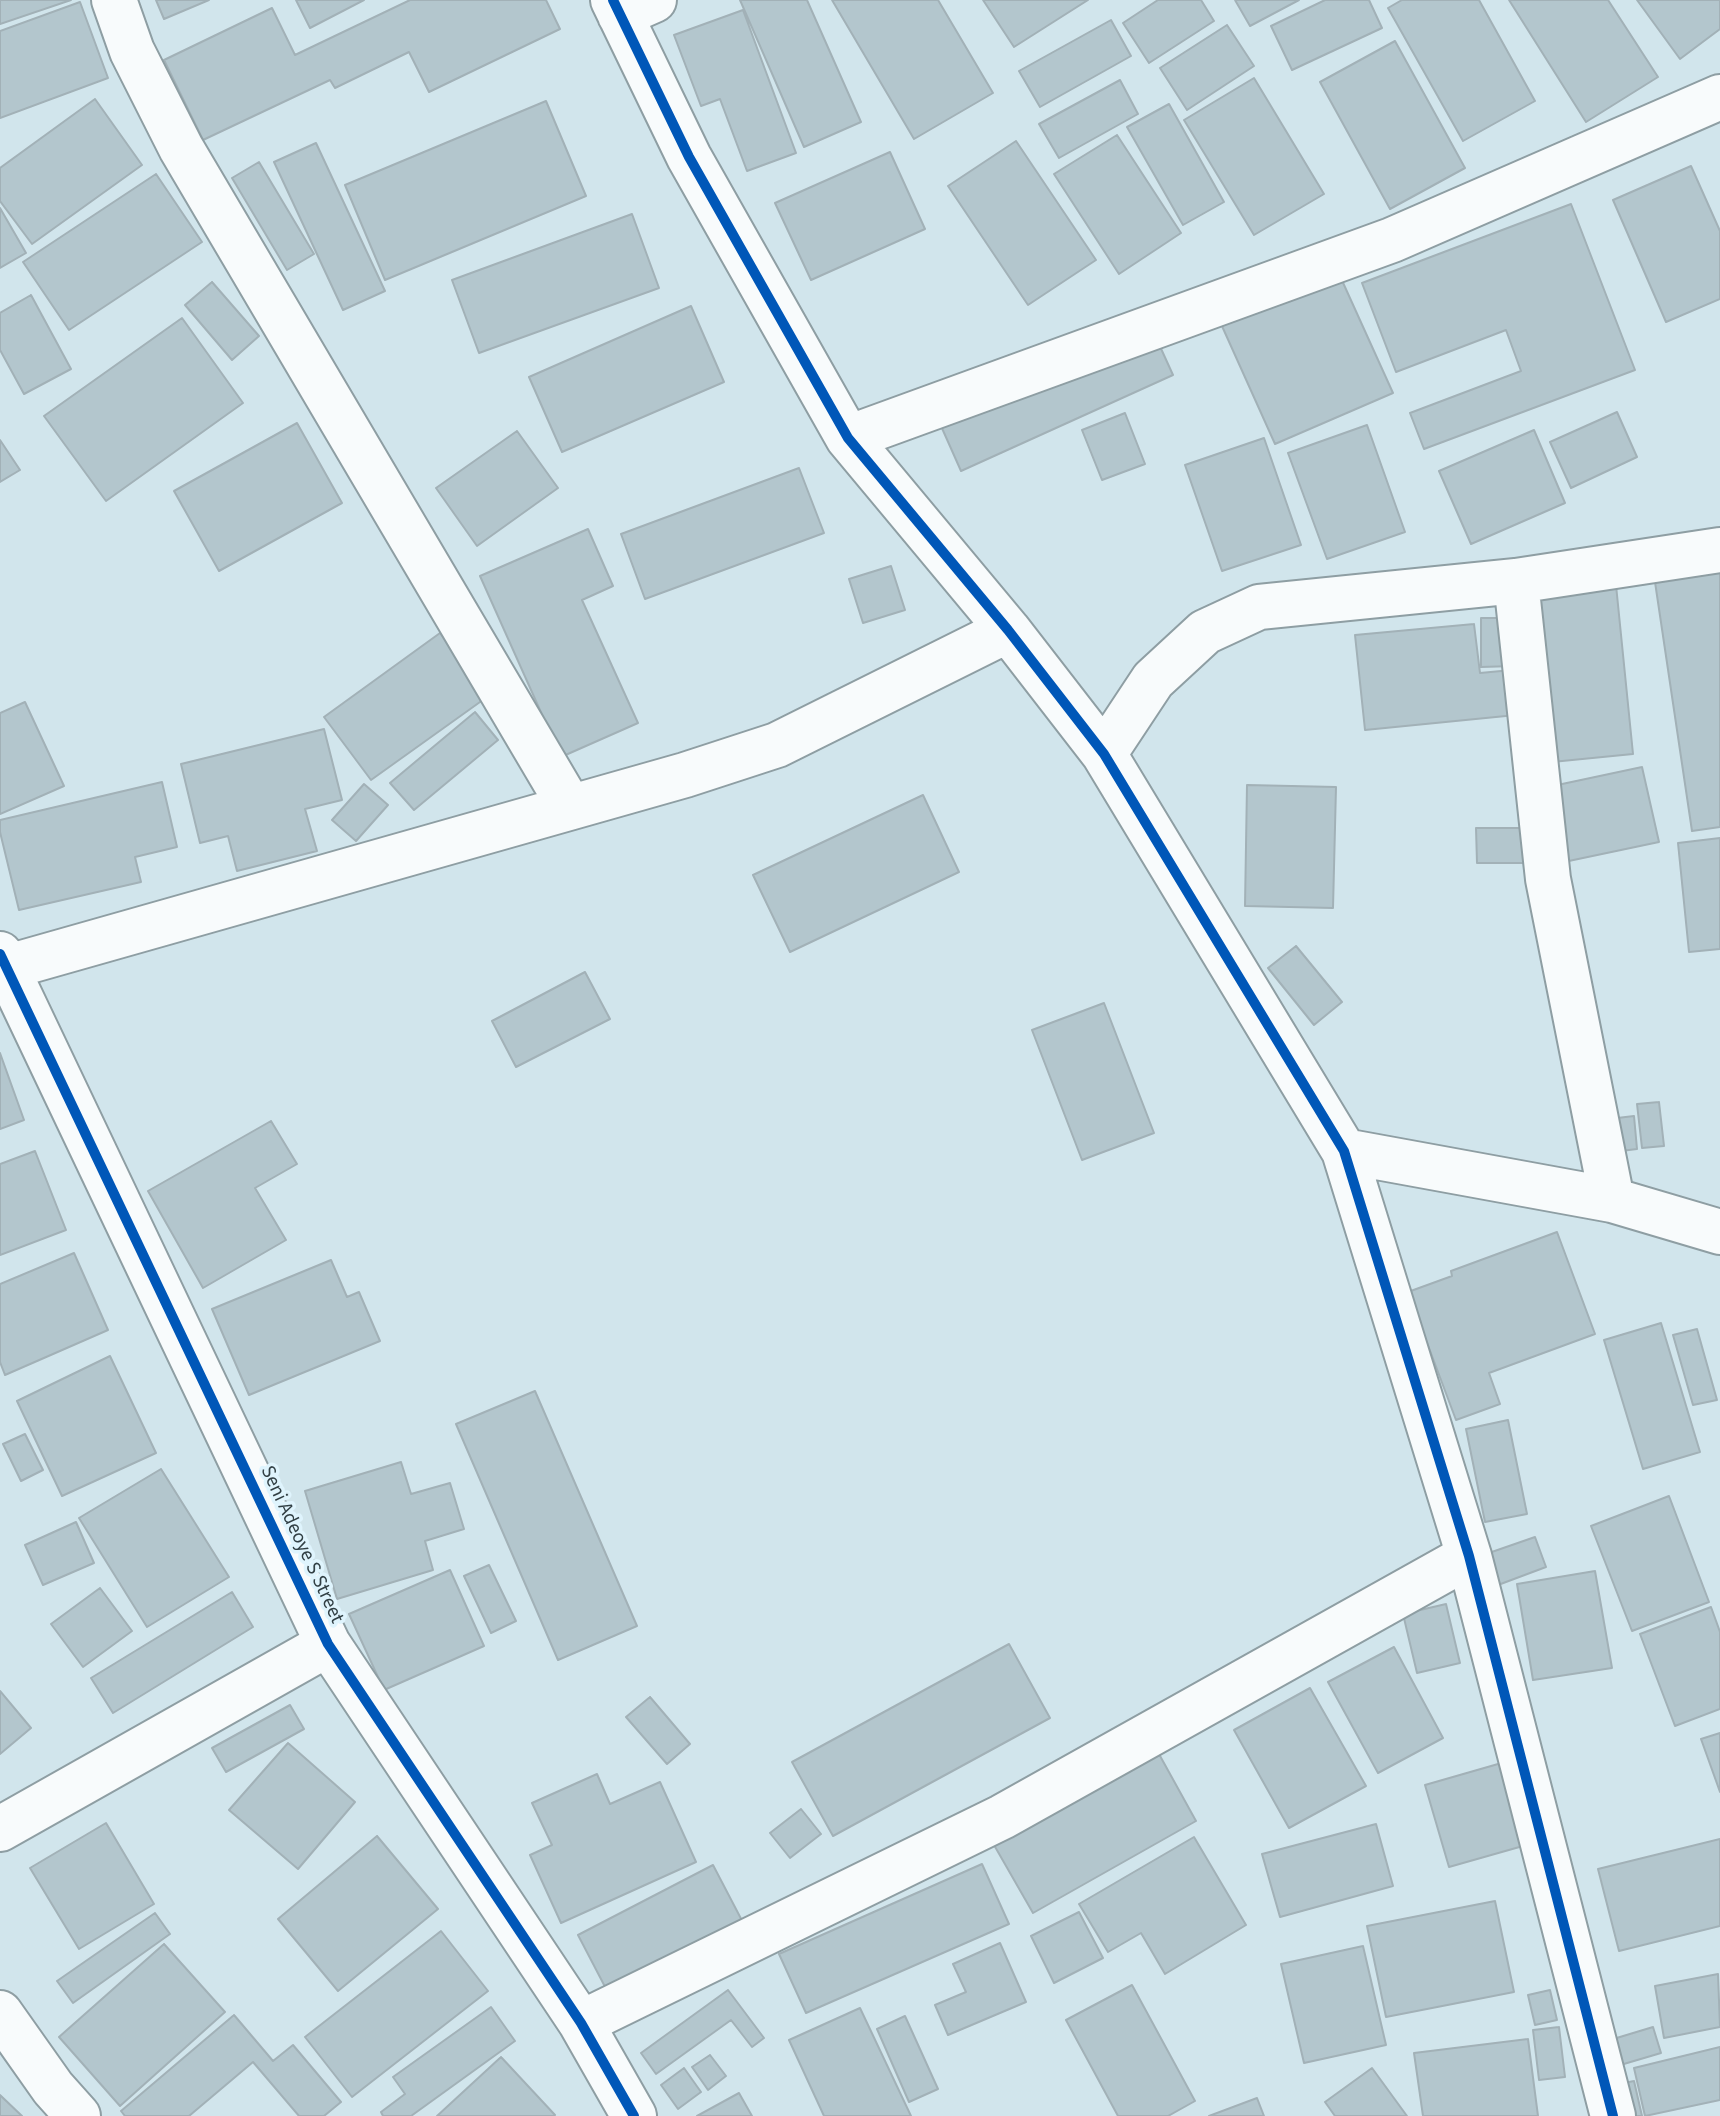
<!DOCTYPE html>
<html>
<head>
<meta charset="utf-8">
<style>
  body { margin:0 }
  canvas { display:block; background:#d1e5ec }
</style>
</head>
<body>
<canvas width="1720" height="2116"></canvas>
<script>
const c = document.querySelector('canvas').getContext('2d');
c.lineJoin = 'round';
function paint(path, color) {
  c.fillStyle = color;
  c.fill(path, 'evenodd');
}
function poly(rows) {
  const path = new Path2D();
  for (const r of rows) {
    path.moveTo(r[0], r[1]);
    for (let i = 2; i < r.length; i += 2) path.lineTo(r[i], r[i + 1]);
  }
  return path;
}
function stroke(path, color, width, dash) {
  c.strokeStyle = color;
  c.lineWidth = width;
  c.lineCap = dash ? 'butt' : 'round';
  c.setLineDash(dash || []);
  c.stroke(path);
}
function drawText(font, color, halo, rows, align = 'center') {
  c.font = font + ' "Source Sans 3",sans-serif';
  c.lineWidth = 7;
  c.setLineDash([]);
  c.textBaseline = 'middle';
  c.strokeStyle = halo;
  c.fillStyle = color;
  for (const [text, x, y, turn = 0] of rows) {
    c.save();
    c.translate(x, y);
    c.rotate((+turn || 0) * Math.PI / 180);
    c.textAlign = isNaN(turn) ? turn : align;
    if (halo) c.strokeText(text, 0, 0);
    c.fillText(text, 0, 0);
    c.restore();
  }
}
const building = poly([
  [0,0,71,0,0,24,0,0],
  [156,0,209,0,164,19,156,0],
  [296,0,364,0,310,28,296,0],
  [410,0,546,0,560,29,429,92,409,52,335,88,330,80,203,140,164,60,272,8,295,55,410,0],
  [740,0,807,0,861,122,804,147,740,0],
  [832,0,938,0,993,93,914,139,832,0],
  [983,0,1088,0,1014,47,983,0],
  [1158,0,1201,0,1214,21,1149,63,1123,23,1158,0],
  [1235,0,1299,0,1250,26,1235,0],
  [1325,0,1369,0,1382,28,1292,70,1271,26,1325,0],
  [1402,0,1479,0,1535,101,1463,141,1388,8,1402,0],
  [1509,0,1608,0,1658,77,1586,122,1509,0],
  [1637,0,1720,0,1720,29,1680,59,1637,0],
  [80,2,108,78,0,118,0,31,80,2],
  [743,10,796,153,747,171,720,99,701,106,674,35,743,10],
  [1111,20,1131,56,1040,107,1019,71,1111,20],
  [1227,25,1254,66,1187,110,1160,68,1227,25],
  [1395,41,1465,168,1390,209,1320,82,1395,41],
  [1254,78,1324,194,1254,235,1184,120,1254,78],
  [1120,80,1138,114,1059,158,1039,124,1120,80],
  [95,99,142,165,32,244,0,201,0,168,95,99],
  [546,101,586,196,385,280,345,185,546,101],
  [1169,104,1224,202,1183,225,1127,127,1169,104],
  [1117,135,1181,233,1119,274,1054,174,1117,135],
  [1016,141,1096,260,1028,305,948,186,1016,141],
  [316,143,385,291,343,310,274,162,316,143],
  [890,152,925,229,811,280,775,203,890,152],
  [259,162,314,254,287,270,232,178,259,162],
  [1691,166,1720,231,1720,299,1666,322,1613,200,1691,166],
  [156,174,202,242,69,330,23,262,156,174],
  [1571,204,1635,370,1424,449,1410,413,1521,371,1506,330,1396,372,1362,283,1571,204],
  [0,208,26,253,0,268,0,208],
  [632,214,659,288,479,353,452,280,632,214],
  [1335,265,1393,393,1275,444,1217,315,1335,265],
  [212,282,259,336,232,360,185,305,212,282],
  [31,295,71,369,24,394,0,350,0,313,31,295],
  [691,306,724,382,562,452,529,377,691,306],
  [182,318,243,403,106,501,44,416,182,318],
  [1153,331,1173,375,961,471,941,426,1153,331],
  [1617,412,1637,457,1571,488,1550,442,1617,412],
  [1125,413,1145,464,1102,480,1082,430,1125,413],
  [297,423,342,503,219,571,174,491,297,423],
  [1367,425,1405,532,1327,559,1288,453,1367,425],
  [1534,430,1565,503,1471,544,1439,471,1534,430],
  [517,431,558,488,477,546,436,488,517,431],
  [1264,438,1301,545,1222,571,1185,465,1264,438],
  [0,440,20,470,0,482,0,440],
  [799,468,824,533,645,599,621,534,799,468],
  [588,529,613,586,582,600,638,723,561,757,480,576,588,529],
  [891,566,905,610,863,623,849,579,891,566],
  [1720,572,1720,827,1692,831,1655,582,1720,572],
  [1616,585,1633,754,1552,762,1536,593,1616,585],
  [1481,618,1513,618,1514,666,1481,667,1481,618],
  [1474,624,1480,673,1512,670,1516,715,1365,730,1355,635,1474,624],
  [440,633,487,697,371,780,324,717,440,633],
  [25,702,64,786,0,814,0,713,25,702],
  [475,712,498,740,414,810,390,783,475,712],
  [324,729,342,800,305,809,317,851,237,871,228,836,200,843,181,764,324,729],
  [1642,767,1659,842,1564,862,1548,787,1642,767],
  [162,782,177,847,135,857,141,882,19,910,0,832,0,820,162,782],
  [364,784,388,805,356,841,332,820,364,784],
  [1247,785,1336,787,1333,908,1245,906,1247,785],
  [923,795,959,872,790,952,753,875,923,795],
  [1476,828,1527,828,1526,863,1477,863,1476,828],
  [1720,838,1720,949,1689,952,1678,843,1720,838],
  [1296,946,1342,1002,1314,1025,1268,968,1296,946],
  [585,972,610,1019,516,1067,492,1021,585,972],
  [1104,1003,1154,1133,1082,1160,1032,1030,1104,1003],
  [0,1053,24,1120,0,1129,0,1053],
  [1659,1102,1664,1146,1642,1148,1637,1104,1659,1102],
  [1634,1116,1637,1149,1613,1152,1609,1119,1634,1116],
  [271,1121,297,1164,255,1188,286,1240,203,1288,148,1191,271,1121],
  [35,1151,66,1230,0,1255,0,1164,35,1151],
  [1557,1232,1595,1334,1489,1373,1500,1404,1456,1420,1408,1292,1452,1276,1451,1271,1557,1232],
  [74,1253,108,1330,5,1375,0,1362,0,1284,74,1253],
  [331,1260,347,1297,359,1292,380,1341,249,1395,212,1309,331,1260],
  [1661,1323,1700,1452,1643,1469,1604,1340,1661,1323],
  [1697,1329,1717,1400,1693,1405,1673,1335,1697,1329],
  [110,1356,156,1453,62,1496,17,1401,110,1356],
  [535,1391,637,1626,558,1660,456,1424,535,1391],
  [1508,1420,1527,1514,1485,1522,1466,1429,1508,1420],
  [25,1434,43,1470,21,1481,3,1444,25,1434],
  [401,1462,411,1494,450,1483,464,1529,425,1541,433,1570,337,1599,305,1491,401,1462],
  [161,1469,229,1577,147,1627,79,1518,161,1469],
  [1669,1496,1709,1602,1632,1631,1591,1526,1669,1496],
  [76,1522,94,1563,43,1585,25,1545,76,1522],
  [1535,1537,1546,1567,1498,1585,1486,1554,1535,1537],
  [489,1565,516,1621,491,1633,464,1576,489,1565],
  [450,1570,484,1646,384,1690,349,1614,450,1570],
  [1595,1571,1612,1668,1533,1680,1517,1584,1595,1571],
  [100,1588,132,1631,83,1667,51,1624,100,1588],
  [232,1592,253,1627,113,1713,91,1678,232,1592],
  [1446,1604,1460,1663,1417,1673,1403,1614,1446,1604],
  [1711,1607,1720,1632,1720,1709,1675,1726,1640,1634,1711,1607],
  [1009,1644,1050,1718,833,1836,792,1762,1009,1644],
  [1394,1647,1443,1738,1378,1773,1328,1682,1394,1647],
  [1310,1688,1366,1786,1289,1828,1234,1730,1310,1688],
  [0,1691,31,1728,0,1754,0,1691],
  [650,1697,690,1744,667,1764,626,1717,650,1697],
  [290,1705,304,1729,226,1772,212,1748,290,1705],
  [1720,1733,1720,1792,1701,1739,1720,1733],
  [288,1743,355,1802,298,1869,229,1810,288,1743],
  [1154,1745,1196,1821,1033,1913,990,1838,1154,1745],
  [1505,1762,1530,1844,1449,1867,1425,1785,1505,1762],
  [597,1774,610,1804,660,1782,696,1862,561,1923,530,1855,552,1845,532,1803,597,1774],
  [801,1809,821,1834,790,1858,770,1833,801,1809],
  [106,1823,154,1904,79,1949,30,1868,106,1823],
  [1376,1824,1393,1886,1280,1917,1262,1854,1376,1824],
  [377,1836,438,1909,338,1991,278,1919,377,1836],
  [1194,1837,1246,1925,1165,1974,1141,1933,1108,1952,1079,1904,1194,1837],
  [1720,1839,1720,1926,1619,1951,1598,1869,1720,1839],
  [982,1864,1009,1924,806,2013,779,1954,982,1864],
  [713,1865,749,1934,614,2004,578,1935,713,1865],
  [1495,1901,1514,1992,1386,2017,1367,1926,1495,1901],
  [1079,1912,1103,1958,1054,1983,1031,1936,1079,1912],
  [155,1913,170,1934,73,2003,57,1981,155,1913],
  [441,1931,488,1991,352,2097,305,2037,441,1931],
  [1000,1943,1026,2002,948,2035,935,2005,966,1992,953,1964,1000,1943],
  [164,1944,225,2012,120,2106,59,2037,164,1944],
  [1363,1946,1386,2045,1304,2063,1281,1964,1363,1946],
  [1718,1974,1720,2027,1664,2038,1655,1986,1718,1974],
  [1132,1985,1195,2101,1168,2116,1118,2116,1066,2020,1132,1985],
  [728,1990,764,2038,752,2047,731,2020,656,2074,641,2053,728,1990],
  [1550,1990,1557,2020,1535,2025,1528,1995,1550,1990],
  [491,2007,515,2041,411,2116,383,2116,381,2112,405,2094,393,2077,491,2007],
  [860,2008,911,2116,824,2116,789,2040,860,2008],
  [234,2015,273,2061,293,2045,341,2102,324,2116,299,2116,253,2062,189,2116,125,2116,121,2111,234,2015],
  [905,2016,938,2089,909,2102,877,2029,905,2016],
  [1559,2027,1565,2077,1539,2080,1533,2030,1559,2027],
  [1653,2027,1661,2053,1617,2066,1610,2040,1653,2027],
  [1528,2039,1538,2116,1423,2116,1414,2053,1528,2039],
  [1720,2047,1720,2100,1645,2116,1634,2068,1720,2047],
  [710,2055,726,2076,708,2090,692,2067,710,2055],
  [501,2057,555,2115,554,2116,437,2116,501,2057],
  [684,2068,701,2092,678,2109,661,2085,684,2068],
  [1372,2068,1407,2116,1335,2116,1325,2102,1372,2068],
  [1634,2081,1642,2116,1626,2116,1619,2084,1634,2081],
  [739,2093,752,2116,697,2116,739,2093],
  [0,2095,22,2116,0,2116,0,2095],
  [1257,2098,1264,2116,1209,2116,1257,2098]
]);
paint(building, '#b3c6cd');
stroke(building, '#a2b1b7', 2);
const minor = poly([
  [114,0,132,51,181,148,570,807],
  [613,0,689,157,848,438,1008,630,1104,754,1344,1151,1469,1556,1613,2116],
  [620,15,654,0],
  [848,438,1392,240,1720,97],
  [1516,581,1548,879,1612,1200],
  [1104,754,1153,680,1205,632,1259,607,1516,581,1720,550],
  [0,954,328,1644,581,2023,634,2116],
  [8,967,685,775,777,745,1008,630],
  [1344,1151,1612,1200,1720,1232],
  [0,1829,328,1644],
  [0,2013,53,2088,78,2116],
  [581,2023,1002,1817,1469,1556]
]);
stroke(minor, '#8e9ea3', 48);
stroke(minor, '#f8fbfc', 44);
stroke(poly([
  [613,0,689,157,848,438,1008,630,1104,754,1344,1151,1469,1556,1613,2116],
  [0,954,328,1644,581,2023,634,2116]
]), '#0057b8', 10);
drawText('20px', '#313f44', '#dff4fd', [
  ["Seni Adeoye S Street",301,1545,65]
]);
</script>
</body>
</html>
